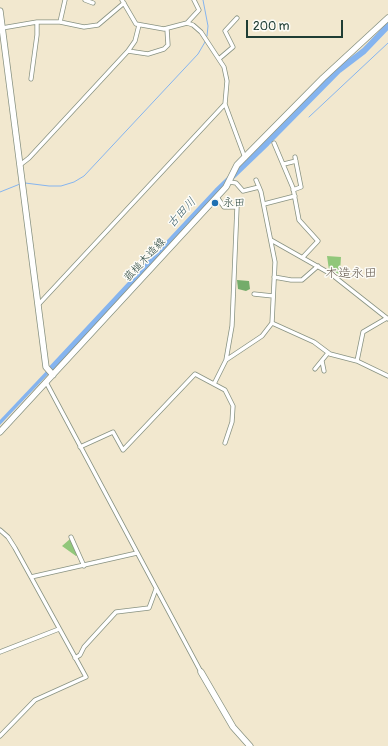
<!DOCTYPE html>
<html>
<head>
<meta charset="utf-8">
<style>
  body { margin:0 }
  #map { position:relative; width:388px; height:746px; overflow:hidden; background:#f2e8cf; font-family:Pangolin,sans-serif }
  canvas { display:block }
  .scale { position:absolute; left:246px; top:20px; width:97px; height:18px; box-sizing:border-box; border:2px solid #1f3d34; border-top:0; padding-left:5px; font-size:12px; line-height:14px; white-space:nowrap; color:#1f3d34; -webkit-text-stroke:3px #fdfcf7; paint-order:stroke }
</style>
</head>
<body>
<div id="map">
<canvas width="388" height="746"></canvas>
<div class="scale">200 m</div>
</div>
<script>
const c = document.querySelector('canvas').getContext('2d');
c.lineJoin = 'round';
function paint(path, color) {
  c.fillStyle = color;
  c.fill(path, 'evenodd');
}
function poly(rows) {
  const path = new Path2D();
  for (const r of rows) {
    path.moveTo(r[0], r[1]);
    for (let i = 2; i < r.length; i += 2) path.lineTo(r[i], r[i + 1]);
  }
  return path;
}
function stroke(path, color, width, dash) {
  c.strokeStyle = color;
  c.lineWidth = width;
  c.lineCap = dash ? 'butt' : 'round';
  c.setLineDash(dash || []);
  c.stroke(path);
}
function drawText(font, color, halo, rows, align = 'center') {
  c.font = font + ' Pangolin,"Klee One",sans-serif';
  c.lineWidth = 3;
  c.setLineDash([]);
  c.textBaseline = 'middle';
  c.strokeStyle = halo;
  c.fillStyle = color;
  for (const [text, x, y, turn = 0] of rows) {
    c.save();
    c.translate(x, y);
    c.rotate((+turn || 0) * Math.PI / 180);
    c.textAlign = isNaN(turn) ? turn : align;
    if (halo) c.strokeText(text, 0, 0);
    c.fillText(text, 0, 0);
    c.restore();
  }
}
paint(poly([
  [327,256,341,257,340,272,337,275,329,270],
  [70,539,78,555,76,556,62,546]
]), '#91c77a');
paint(poly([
  [237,280,249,281,250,289,246,291,238,289]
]), '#74ac6a');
paint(poly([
  [52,365,55,367,0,425,0,420]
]), '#85b4ef');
stroke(poly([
  [203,0,208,26,207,36],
  [309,117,388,43],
  [25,183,49,186,61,186,74,182,84,176,198,54,205,42],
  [0,192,20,184]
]), '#85b4ef', 1);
stroke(poly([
  [49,371,217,191,267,143,339,70,364,51,388,26]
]), '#85b4ef', 6);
const street = poly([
  [85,0,93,3],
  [122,0,136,24,164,29,187,23,199,10,194,0],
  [60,22,65,0],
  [187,23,193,25,201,32,224,67,227,81,225,104,245,158],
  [2,28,37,22,60,22,84,27,98,25,124,3],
  [128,51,148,54,164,49,168,45,167,29],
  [220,58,233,47,225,31,237,18],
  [31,79,37,35,37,22],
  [274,143,293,188,299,220,318,241,303,257],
  [284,164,296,161],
  [20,165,29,158,128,51,135,41,139,25],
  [256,180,259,187],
  [293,190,301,187,295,157],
  [217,197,224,207,237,207,232,326,226,360],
  [264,204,295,196],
  [271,240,331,274,388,319],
  [274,277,291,280,302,280,318,266],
  [254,294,273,296],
  [38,305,225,104],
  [272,323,314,342,330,354,357,361,388,376],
  [322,361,324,371],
  [357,361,363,332,387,318],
  [315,369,328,353],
  [46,382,201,672],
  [214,384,226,360,262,336,272,323,275,262,261,192,259,187,243,191,236,183,230,182],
  [80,447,113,432,123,450,195,374,225,390,233,406,232,422,225,443],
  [0,530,8,537,15,548,86,677,35,700,0,736],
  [71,537,84,566],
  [31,577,137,553],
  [0,652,59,629],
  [75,658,80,655,84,647,116,612,149,608,156,589]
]);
const secondary = poly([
  [0,11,46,367,53,375],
  [0,432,226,187,237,165,323,78,388,18],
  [201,672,233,727,250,746]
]);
stroke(street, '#889282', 5);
stroke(secondary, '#889282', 7);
stroke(street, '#fff', 3.5);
stroke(secondary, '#fff', 5.5);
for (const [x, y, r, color] of [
  [215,203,4,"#1f6fb2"]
]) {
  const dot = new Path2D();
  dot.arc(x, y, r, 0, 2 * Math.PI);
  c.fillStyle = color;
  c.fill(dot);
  stroke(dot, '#fdfcf7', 1.5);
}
drawText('11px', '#1f3d34', '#fdfcf7', [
  ["永田",223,203]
], 'left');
drawText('11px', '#1f3d34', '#fdfcf7', [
  ["菰槌木造線",145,260,-47]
]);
drawText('italic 12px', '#3e616c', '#fdfcf7', [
  ["古田川",182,213,-47]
]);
drawText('13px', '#695f54', '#fdfcf7', [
  ["木造永田",351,274]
]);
</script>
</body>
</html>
